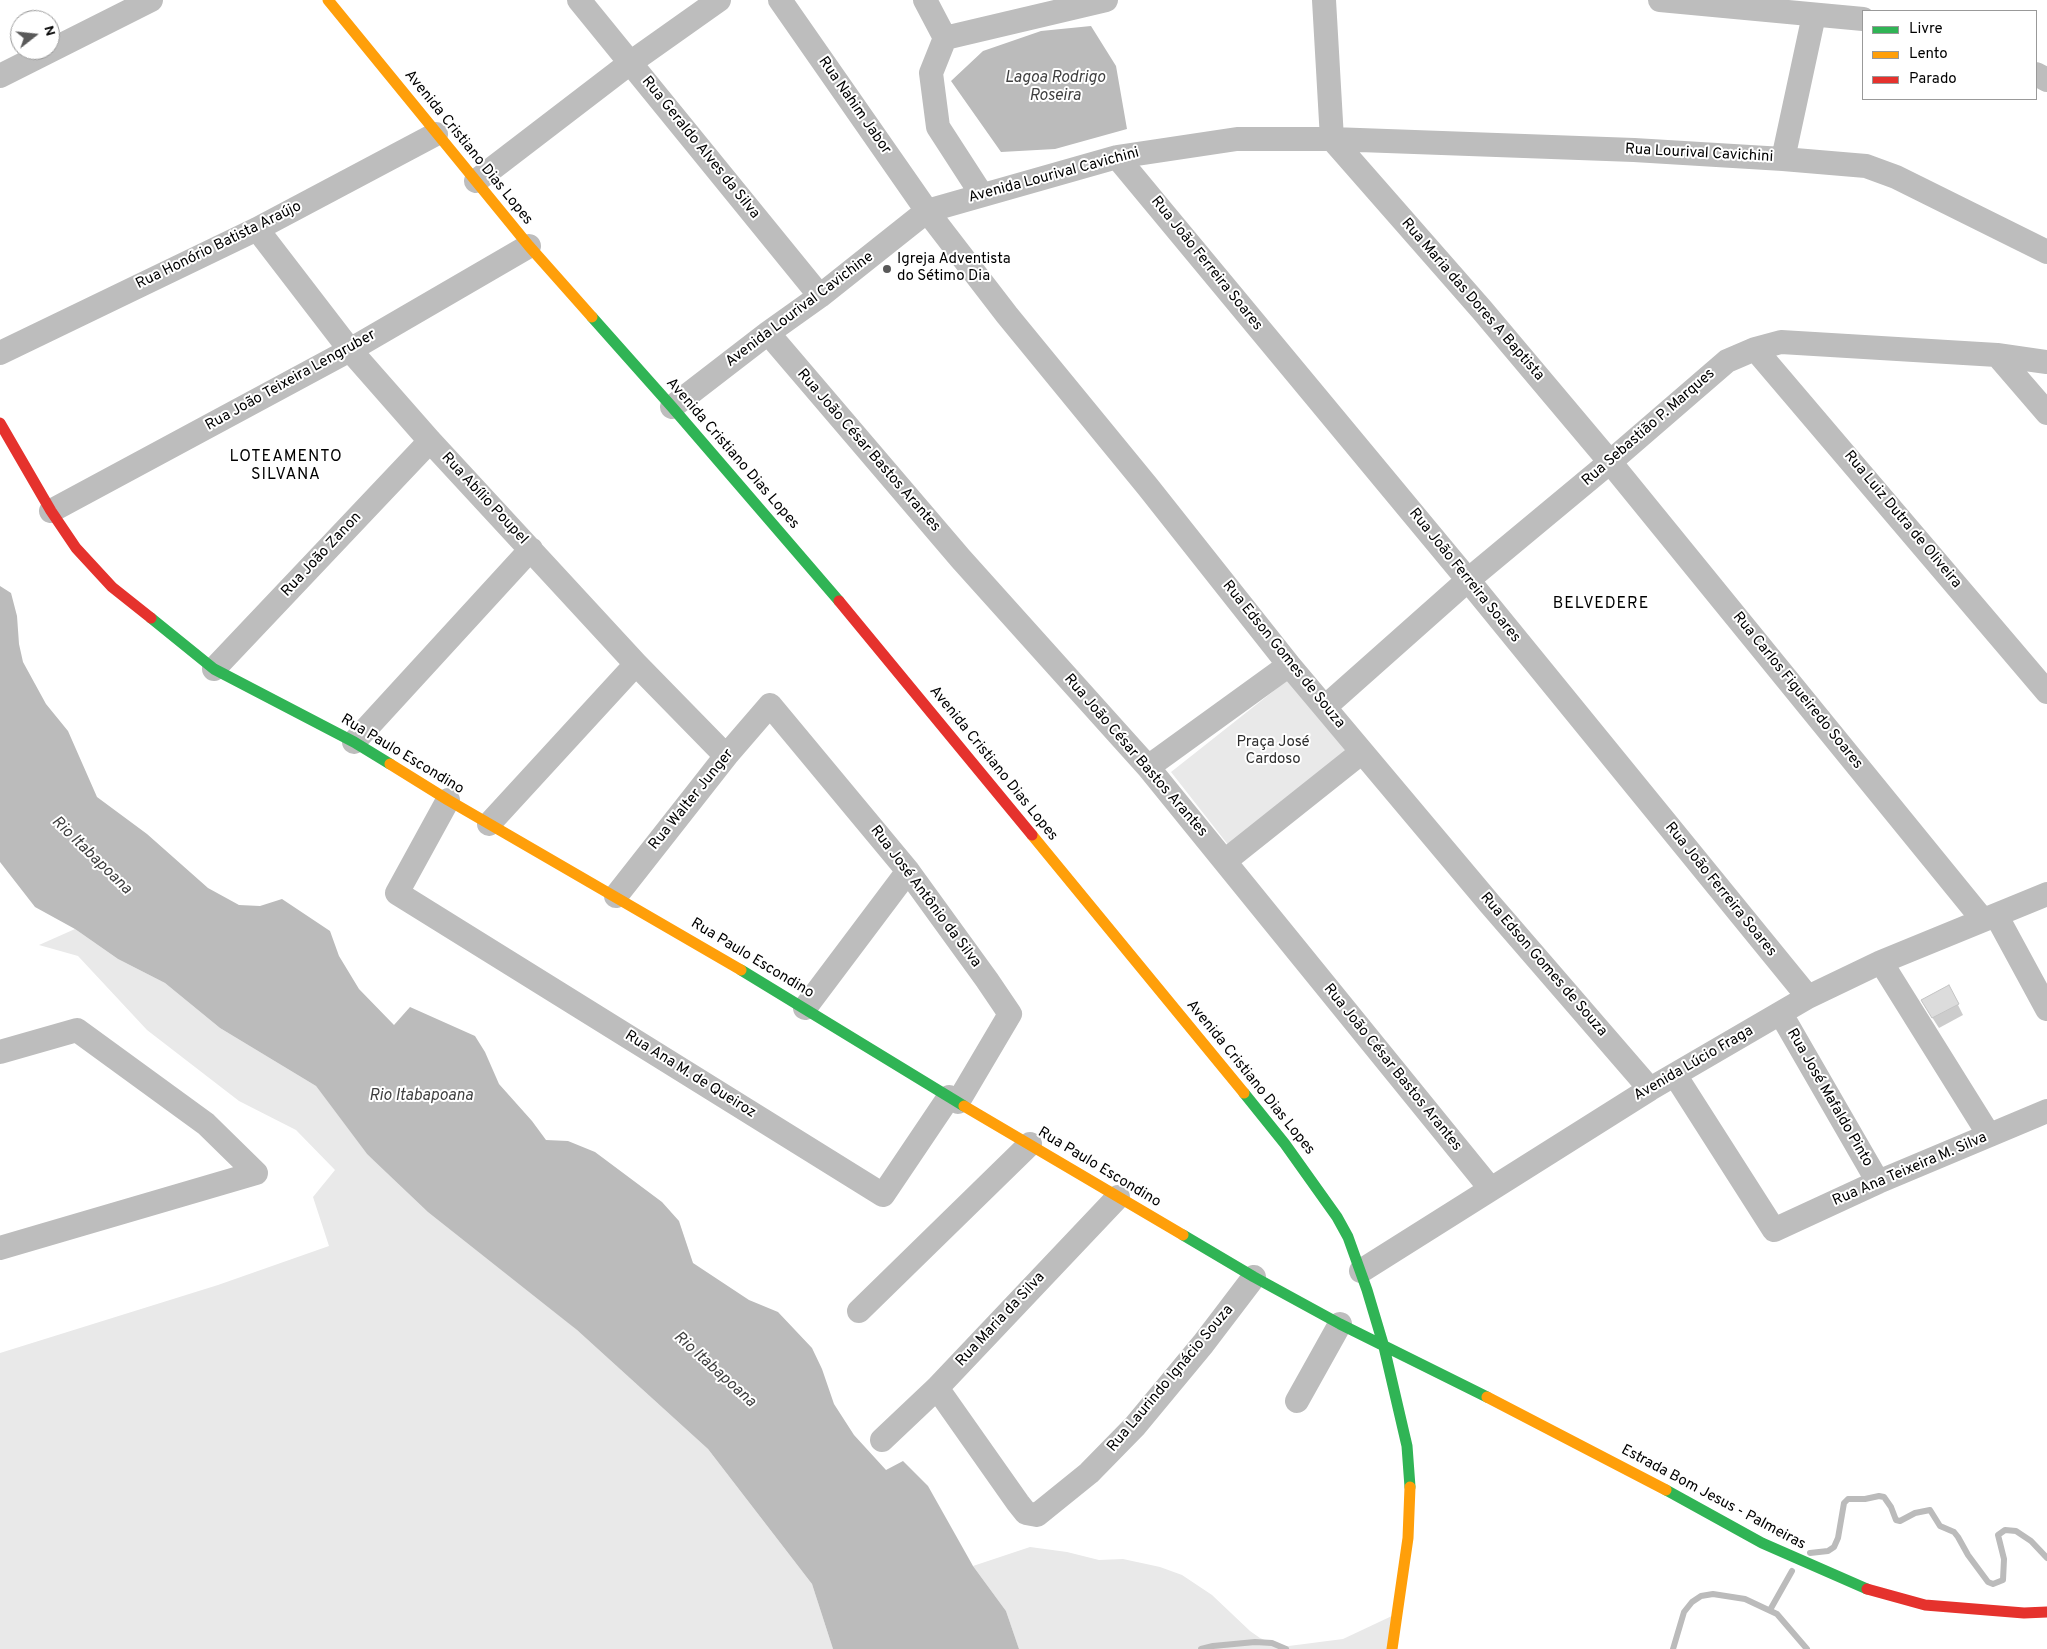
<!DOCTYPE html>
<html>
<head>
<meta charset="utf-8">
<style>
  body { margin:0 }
  #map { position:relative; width:2047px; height:1649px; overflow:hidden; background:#fff; font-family:Overpass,sans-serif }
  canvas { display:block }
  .legend { position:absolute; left:1862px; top:10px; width:175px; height:90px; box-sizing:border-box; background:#fff; border:1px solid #999; margin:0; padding:6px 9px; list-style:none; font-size:15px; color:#000 }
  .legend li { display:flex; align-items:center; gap:10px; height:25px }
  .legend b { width:25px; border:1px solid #999 }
  .north { position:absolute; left:10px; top:10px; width:50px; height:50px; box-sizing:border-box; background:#fff; border:1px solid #999; border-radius:50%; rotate:74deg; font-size:14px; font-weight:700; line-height:20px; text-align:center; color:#000 }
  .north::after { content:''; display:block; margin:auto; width:18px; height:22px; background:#595959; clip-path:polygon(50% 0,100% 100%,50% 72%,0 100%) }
</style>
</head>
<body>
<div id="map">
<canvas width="2047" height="1649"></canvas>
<ul class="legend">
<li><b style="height:6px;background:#30b455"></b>Livre</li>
<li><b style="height:6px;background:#ff9f0a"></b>Lento</li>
<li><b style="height:6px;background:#e5322d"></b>Parado</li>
</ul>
<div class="north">N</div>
</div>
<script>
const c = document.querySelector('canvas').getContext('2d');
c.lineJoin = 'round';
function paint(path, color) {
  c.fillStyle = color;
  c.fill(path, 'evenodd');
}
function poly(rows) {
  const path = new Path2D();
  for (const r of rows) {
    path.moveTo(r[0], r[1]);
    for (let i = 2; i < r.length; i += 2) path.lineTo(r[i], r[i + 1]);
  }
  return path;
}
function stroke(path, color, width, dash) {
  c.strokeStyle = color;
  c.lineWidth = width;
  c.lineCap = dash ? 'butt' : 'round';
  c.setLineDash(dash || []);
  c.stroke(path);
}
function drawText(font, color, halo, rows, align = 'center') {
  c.font = font + ' Overpass,sans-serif';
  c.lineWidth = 4;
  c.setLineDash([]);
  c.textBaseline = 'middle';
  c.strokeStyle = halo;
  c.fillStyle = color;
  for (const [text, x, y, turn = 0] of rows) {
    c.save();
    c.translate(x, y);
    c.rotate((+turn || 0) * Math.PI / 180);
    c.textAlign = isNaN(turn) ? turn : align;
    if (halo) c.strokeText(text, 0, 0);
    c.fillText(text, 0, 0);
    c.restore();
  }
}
paint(poly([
  [1290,678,1348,753,1229,846,1171,772],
  [75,929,118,959,165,983,220,1028,316,1086,367,1154,577,1330,708,1449,812,1584,833,1649,0,1649,0,1353,218,1285,329,1246,313,1197,335,1170,296,1130,239,1101,147,1030,78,956,39,945],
  [1030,1547,1067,1552,1099,1560,1123,1559,1160,1567,1182,1575,1212,1595,1250,1631,1260,1638,1281,1647,1343,1639,1394,1615,1387,1649,1019,1649,1006,1611,973,1566]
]), '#e9e9e9');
paint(poly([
  [1091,26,1116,66,1127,129,1055,149,1001,152,951,81,983,51,1041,31],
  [0,586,11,593,17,616,19,644,23,662,46,704,68,731,97,797,147,834,208,888,239,905,260,906,282,899,330,931,339,956,359,989,394,1025,410,1007,475,1036,485,1052,499,1084,532,1121,546,1140,568,1141,595,1152,662,1202,679,1221,693,1263,749,1300,778,1312,812,1348,822,1369,834,1404,854,1435,886,1470,903,1461,928,1486,973,1566,1006,1611,1019,1649,833,1649,812,1584,708,1449,577,1330,428,1212,367,1154,316,1086,220,1028,165,983,118,959,75,929,35,907,0,862]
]), '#bbb');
paint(poly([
  [1954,997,1963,1015,1939,1028,1928,1011]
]), '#0003');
stroke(poly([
  [1810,1553,1828,1551,1834,1547,1838,1538,1844,1503,1848,1499,1865,1499,1879,1496,1884,1497,1891,1507,1896,1520,1900,1521,1915,1513,1930,1510,1940,1526,1954,1532,1958,1537,1968,1555,1988,1582,1993,1584,2003,1580,2004,1559,1998,1535,2005,1530,2016,1531,2031,1541,2047,1558],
  [1770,1610,1792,1571],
  [1201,1649,1213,1646,1255,1642,1272,1643,1286,1649],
  [1673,1649,1684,1612,1692,1602,1701,1596,1713,1594,1745,1599,1777,1614,1807,1649]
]), '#bbb', 6);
const building = poly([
  [1949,985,1959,1004,1932,1018,1921,1000,1949,985]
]);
paint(building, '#dcdcdc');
stroke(building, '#c4c4c4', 1);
stroke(poly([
  [579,0,820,296],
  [780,0,927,211,1007,315,1148,487,1289,665,1490,904,1650,1089],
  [925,0,945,38,931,73,938,127,982,195],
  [1324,0,1332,139],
  [1660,0,1863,19],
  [945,38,1106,0],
  [2036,74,2047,80],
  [0,76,151,0],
  [1332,139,1482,310,1610,462,1983,920],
  [1117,157,1468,580,1808,997],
  [1783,159,1814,15],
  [476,181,630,63,719,0],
  [257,229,350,350,430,441,636,664,726,756],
  [768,333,961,559,1148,767,1490,1188],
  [1755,349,2047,692],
  [0,353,257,229,436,134],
  [1997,355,2047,413],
  [672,407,768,333,820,296,927,211,1117,157,1237,139,1332,139,1634,150,1783,159,1866,166,1896,177,2047,252],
  [51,511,350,350,529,246],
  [214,669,430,441],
  [1325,707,1468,580,1610,462,1727,361,1755,349,1781,342,1997,355,2047,362],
  [354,742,531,549],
  [1148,767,1289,665],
  [448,800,397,893,883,1195,949,1097],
  [489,824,636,664],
  [1225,861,1362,752],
  [616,896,726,756,770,705,908,871,987,980,1010,1014,958,1102],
  [1996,915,2047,1009],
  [1881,962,1989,1135],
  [805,1008,908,871],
  [1781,1014,1878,1182],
  [0,1052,77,1030,206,1124,256,1173,0,1248],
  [1675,1075,1774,1230,1878,1182,2047,1111],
  [1361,1271,1650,1089,1808,997,1881,962,2047,894],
  [859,1311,1030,1144],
  [937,1388,1018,1503,1026,1513,1037,1515,1089,1473,1135,1426,1203,1344,1254,1277],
  [1297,1401,1340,1324],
  [882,1440,937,1388,1118,1197]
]), '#bdbdbd', 24);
stroke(poly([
  [592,317,672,407,839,601],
  [151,618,214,669,354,742,390,764],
  [741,970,964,1106],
  [1244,1093,1285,1144,1337,1217,1348,1237,1367,1290,1384,1347,1407,1446,1410,1487],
  [1183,1235,1254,1277,1340,1324,1487,1397],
  [1666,1490,1762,1543,1867,1589]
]), '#30b455', 11);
stroke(poly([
  [328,0,529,246,592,317],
  [390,764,448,800,741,970],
  [1032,835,1244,1093],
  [964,1106,1183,1235],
  [1487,1397,1666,1490],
  [1392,1649,1408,1538,1410,1487]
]), '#ff9f0a', 11);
stroke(poly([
  [0,423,51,511,76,548,112,587,151,618],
  [839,601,1032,835],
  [1867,1589,1925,1605,2024,1613,2047,1612]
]), '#e5322d', 11);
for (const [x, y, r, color] of [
  [887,269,5,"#595959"]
]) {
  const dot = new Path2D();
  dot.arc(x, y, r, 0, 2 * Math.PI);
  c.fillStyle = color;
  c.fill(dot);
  stroke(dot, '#fff', 2);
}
drawText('15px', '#000', '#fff', [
  ["Rua Nahim Jabor",854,106,55],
  ["Avenida Cristiano Dias Lopes",468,148,51],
  ["Rua Geraldo Alves da Silva",700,148,51],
  ["Rua Lourival Cavichini",1699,154,3],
  ["Avenida Lourival Cavichini",1054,176,-15],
  ["Rua Honório Batista Araújo",219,246,-26],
  ["Rua João Ferreira Soares",1206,264,51],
  ["Rua Maria das Dores A Baptista",1472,300,49],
  ["Avenida Lourival Cavichine",800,310,-37],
  ["Rua João Teixeira Lengruber",291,381,-29],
  ["Rua Sebastião P. Marques",1649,428,-41],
  ["Rua João César Bastos Arantes",868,451,49],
  ["Avenida Cristiano Dias Lopes",732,454,49],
  ["Rua Abílio Poupel",484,499,47],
  ["Rua Luiz Dutra de Oliveira",1902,520,50],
  ["Rua João Zanon",322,555,-47],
  ["Rua João Ferreira Soares",1464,576,51],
  ["Rua Edson Gomes de Souza",1283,655,51],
  ["Rua Carlos Figueiredo Soares",1797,691,51],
  ["Rua Paulo Escondino",402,755,31],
  ["Rua João César Bastos Arantes",1135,756,49],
  ["Avenida Cristiano Dias Lopes",993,764,51],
  ["Rua Walter Junger",692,800,-51],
  ["Rua João Ferreira Soares",1720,890,51],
  ["Rua José Antônio da Silva",925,897,53],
  ["Rua Paulo Escondino",752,959,31],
  ["Rua Edson Gomes de Souza",1543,965,49],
  ["Avenida Lúcio Fraga",1694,1064,-30],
  ["Rua João César Bastos Arantes",1392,1068,51],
  ["Rua Ana M. de Queiroz",690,1075,32],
  ["Avenida Cristiano Dias Lopes",1250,1078,51],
  ["Rua José Mafaldo Pinto",1829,1098,60],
  ["Rua Paulo Escondino",1099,1168,31],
  ["Rua Ana Teixeira M. Silva",1910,1170,-23],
  ["Rua Maria da Silva",1001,1320,-47],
  ["Rua Laurindo Ignácio Souza",1171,1379,-50],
  ["Estrada Bom Jesus - Palmeiras",1713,1498,28]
]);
drawText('15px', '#000', '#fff', [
  ["Igreja Adventista",897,260],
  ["do Sétimo Dia",897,277]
], 'left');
drawText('15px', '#2e2e2e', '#fff', [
  ["Praça José",1273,743],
  ["Cardoso",1273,760]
]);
drawText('italic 16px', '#3f3f3f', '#fff', [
  ["Lagoa Rodrigo",1055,79],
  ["Roseira",1055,97],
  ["Rio Itabapoana",91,856,44],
  ["Rio Itabapoana",421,1097],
  ["Rio Itabapoana",714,1370,42]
]);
c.letterSpacing = '1px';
drawText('16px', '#000', '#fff', [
  ["LOTEAMENTO",286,458],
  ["SILVANA",286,476],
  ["BELVEDERE",1601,605]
]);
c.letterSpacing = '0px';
</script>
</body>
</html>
